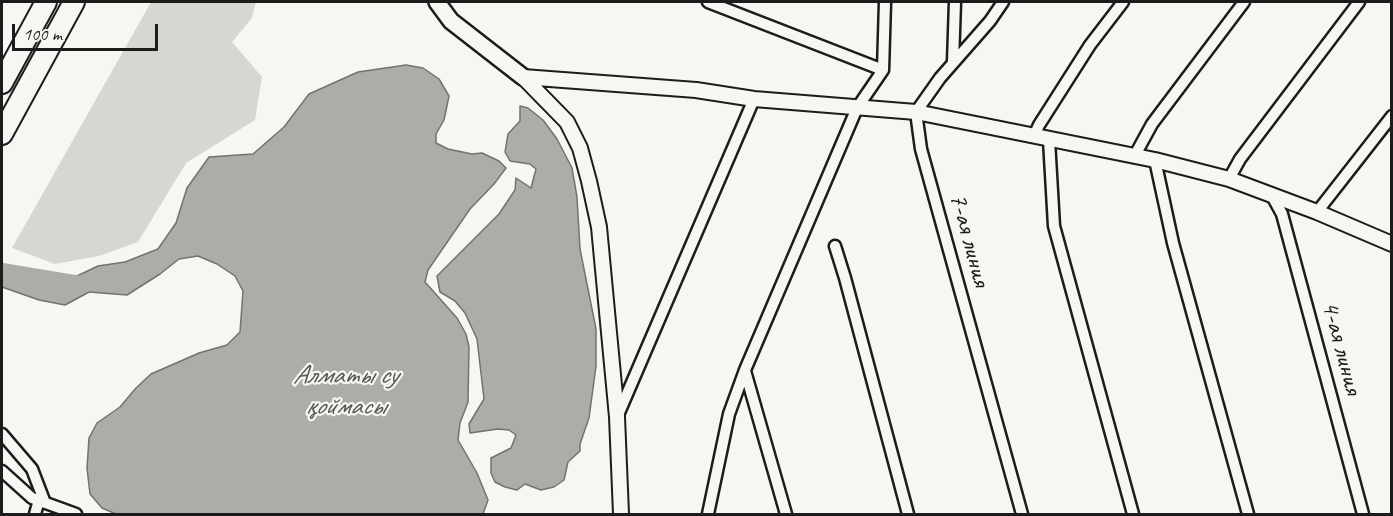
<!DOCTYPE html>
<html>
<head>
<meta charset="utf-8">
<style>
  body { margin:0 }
  #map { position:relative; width:1393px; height:516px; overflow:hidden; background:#f6f6f2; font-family:Caveat,sans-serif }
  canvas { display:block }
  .frame { position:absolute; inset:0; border:3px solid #1c1c1c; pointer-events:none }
  .scale { position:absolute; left:12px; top:24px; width:146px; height:27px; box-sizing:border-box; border:3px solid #1c1c1c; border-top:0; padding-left:8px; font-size:18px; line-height:21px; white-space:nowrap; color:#1c1c1c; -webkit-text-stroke:4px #f6f6f2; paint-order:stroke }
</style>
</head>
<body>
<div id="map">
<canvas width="1393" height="516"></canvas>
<div class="frame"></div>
<div class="scale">100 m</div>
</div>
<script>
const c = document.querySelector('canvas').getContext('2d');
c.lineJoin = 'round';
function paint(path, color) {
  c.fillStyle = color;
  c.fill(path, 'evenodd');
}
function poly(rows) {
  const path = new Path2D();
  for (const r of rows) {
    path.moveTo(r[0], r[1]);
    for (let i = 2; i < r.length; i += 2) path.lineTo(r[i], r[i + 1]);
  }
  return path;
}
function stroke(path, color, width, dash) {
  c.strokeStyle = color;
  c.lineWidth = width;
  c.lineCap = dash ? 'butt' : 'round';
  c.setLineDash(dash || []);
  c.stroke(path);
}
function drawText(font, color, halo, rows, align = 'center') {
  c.font = font + ' Caveat,sans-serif';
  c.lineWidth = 4.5;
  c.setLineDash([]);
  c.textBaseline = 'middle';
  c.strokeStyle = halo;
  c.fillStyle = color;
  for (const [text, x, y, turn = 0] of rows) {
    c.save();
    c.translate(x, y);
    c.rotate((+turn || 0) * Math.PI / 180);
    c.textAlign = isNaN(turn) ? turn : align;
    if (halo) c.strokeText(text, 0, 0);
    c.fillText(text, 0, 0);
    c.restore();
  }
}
paint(poly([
  [151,2,256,2,252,18,232,42,262,77,255,120,186,163,138,242,99,256,55,264,12,248]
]), '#d6d6d2');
const water = poly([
  [406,65,423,68,439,79,449,96,444,120,436,134,436,143,448,149,472,154,482,153,499,161,506,168,494,184,470,209,428,270,425,282,457,318,466,334,469,347,468,402,460,423,458,440,477,473,488,500,483,514,116,514,102,508,90,494,87,468,89,438,97,423,120,407,136,388,151,374,199,353,227,345,240,332,243,291,235,276,217,264,198,256,179,259,160,274,127,295,89,292,65,305,39,300,2,287,2,275,9,268,28,283,56,286,98,266,125,262,158,249,176,223,187,188,209,157,253,154,284,127,309,94,358,72,406,65],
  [520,106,528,108,543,120,557,139,572,168,577,197,580,249,596,329,596,366,589,418,580,444,580,451,568,462,564,480,554,487,541,490,525,484,517,490,505,487,495,482,491,473,491,458,511,448,516,435,509,430,498,429,470,433,469,424,484,399,477,339,465,313,455,301,440,292,437,276,499,214,515,190,516,178,531,188,536,169,530,164,510,161,505,152,508,134,520,121,520,106]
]);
paint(water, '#acaca9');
stroke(water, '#727271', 1.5);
stroke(poly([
  [2,272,80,285,88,282]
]), '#acaca9', 18);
const minor = poly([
  [708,2,883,70],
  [1003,2,990,21,940,78,916,112,921,149,1022,514],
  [953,62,955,2],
  [1034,136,1039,125,1090,45,1123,2],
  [1049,140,1054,226,1133,514],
  [1134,157,1152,124,1244,2],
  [1155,160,1173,243,1248,514],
  [1229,179,1240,159,1359,2],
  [1271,194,1282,214,1363,514],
  [1317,212,1392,116],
  [835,246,845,278,908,514],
  [745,371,786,514],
  [618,415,754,99],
  [2,434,32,469,45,503],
  [2,471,32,498,76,514],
  [35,514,39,500],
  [708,514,729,414,745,370,857,108,883,70,885,2]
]);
const tertiary = poly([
  [523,77,696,90,754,99,916,112,1155,160,1229,179,1317,212,1392,244],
  [523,77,567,122,580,148,589,181,599,227,617,417,621,514]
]);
const secondary = poly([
  [437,2,451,21,523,77]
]);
const motorway = poly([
  [2,83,46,2],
  [2,134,74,2]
]);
stroke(minor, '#1c1c1c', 15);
stroke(tertiary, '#1c1c1c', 18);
stroke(secondary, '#1c1c1c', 20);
stroke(motorway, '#1c1c1c', 24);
stroke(minor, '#f6f6f2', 10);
stroke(tertiary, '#f6f6f2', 14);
stroke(secondary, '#f6f6f2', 15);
stroke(motorway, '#f6f6f2', 20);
drawText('26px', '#1c1c1c', '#f6f6f2', [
  ["7-ая линия",969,240,75],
  ["4-ая линия",1341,348,75]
]);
drawText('italic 27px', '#565654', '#f6f6f2', [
  ["Алматы су",345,376],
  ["қоймасы",345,407]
]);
</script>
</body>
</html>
